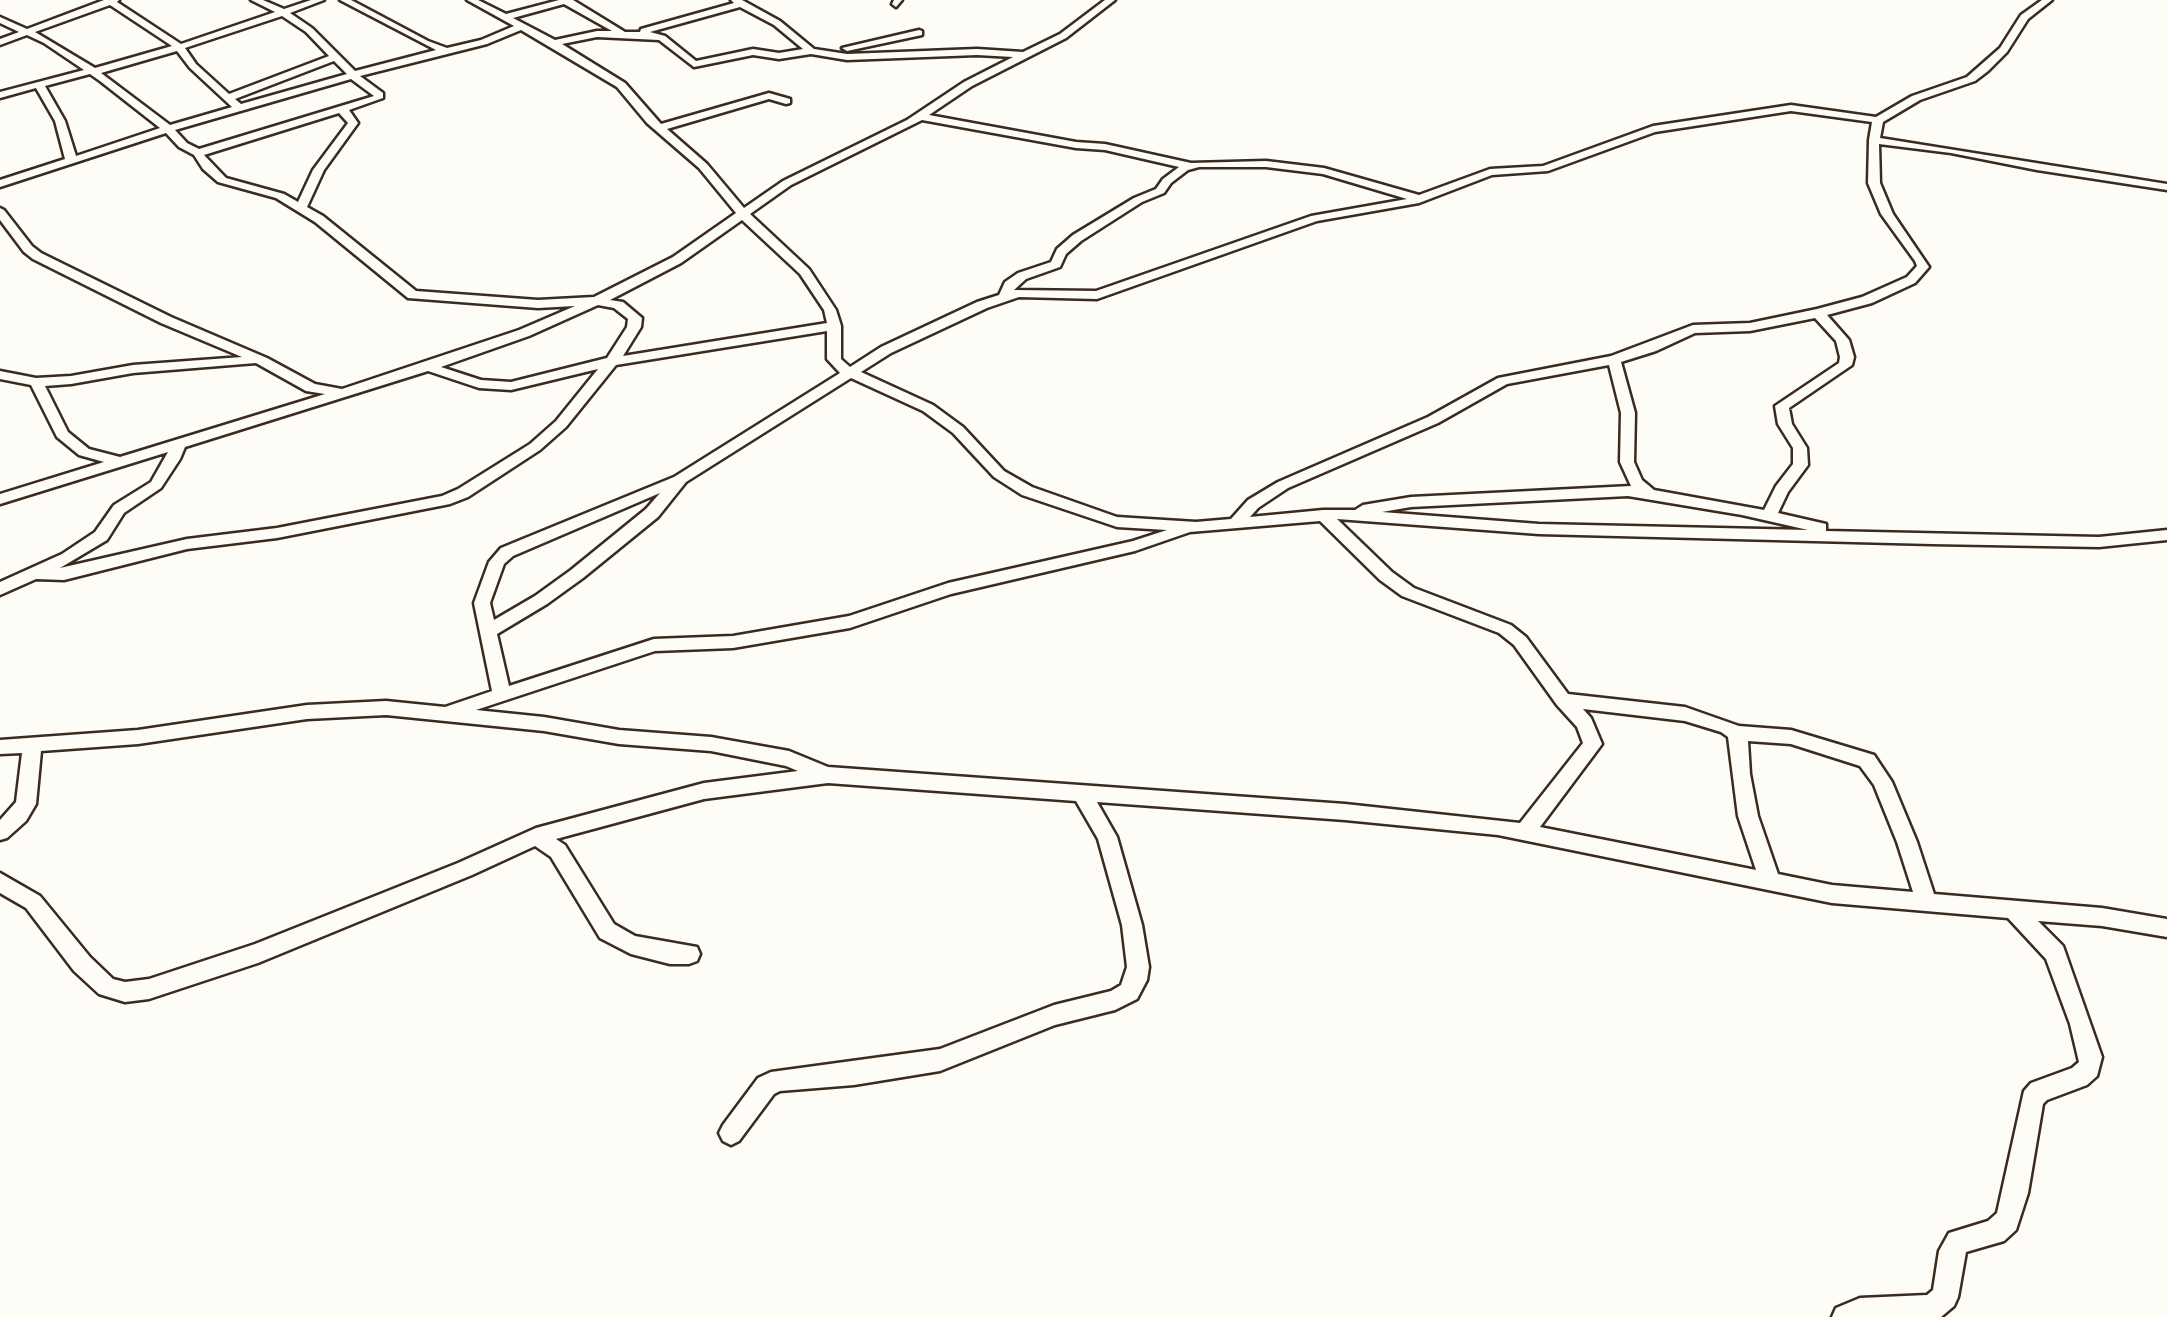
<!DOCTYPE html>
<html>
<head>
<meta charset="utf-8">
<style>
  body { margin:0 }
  canvas { display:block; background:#fdfcf7 }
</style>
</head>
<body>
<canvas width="2167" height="1317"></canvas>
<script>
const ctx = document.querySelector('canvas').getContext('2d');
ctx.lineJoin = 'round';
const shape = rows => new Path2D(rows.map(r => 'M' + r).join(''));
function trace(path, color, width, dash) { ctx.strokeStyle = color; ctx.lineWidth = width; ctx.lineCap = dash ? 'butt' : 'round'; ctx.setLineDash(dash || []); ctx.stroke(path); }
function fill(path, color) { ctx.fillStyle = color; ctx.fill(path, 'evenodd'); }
const minor = shape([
  [119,0,117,2,181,44,275,12,251,0,263,0,284,9,311,0,324,0,290,13,312,28,355,71,436,50,340,0,351,0,428,41,447,48,481,40,514,26,467,0,478,0,506,14,559,0,573,0,625,32,640,32,641,29,734,3,731,0,742,0,780,21,814,49,847,54,977,49,1023,52,1060,34,1105,0,1115,0,1066,38,972,86,929,115,1076,142,1105,144,1191,163,1266,161,1324,168,1419,195,1490,169,1543,166,1653,126,1791,105,1876,117,1912,96,1967,77,2000,48,2021,15,2042,0,2052,0,2028,19,2007,52,1988,71,1975,81,1920,100,1883,122,1880,138,2167,184,2167,190,2037,170,1951,153,1879,144,1880,183,1893,214,1929,267,1915,283,1872,303,1827,315,1849,340,1854,357,1852,365,1789,408,1792,424,1807,448,1808,465,1788,492,1778,513,1826,524,1826,531,2099,537,2167,530,2167,540,2099,547,1932,544,1539,534,1337,519,1392,572,1414,588,1511,625,1526,637,1568,694,1685,707,1739,726,1791,730,1874,755,1892,782,1917,842,1934,894,2102,908,2167,919,2167,937,2102,926,2038,921,2063,946,2102,1057,2097,1076,2087,1085,2047,1100,2043,1104,2028,1193,2016,1230,2004,1241,1966,1252,1958,1297,1954,1306,1941,1317,1832,1317,1836,1308,1860,1298,1927,1295,1933,1290,1939,1251,1949,1233,1988,1221,1997,1213,2024,1091,2031,1083,2072,1068,2079,1062,2070,1024,2046,959,2008,918,1832,903,1498,835,1345,820,1097,802,1117,837,1142,925,1149,967,1147,980,1137,999,1115,1010,1055,1025,940,1071,854,1085,780,1091,774,1094,739,1141,731,1145,723,1141,719,1133,723,1125,758,1078,771,1072,940,1049,1054,1005,1111,991,1121,985,1127,967,1122,925,1098,839,1076,801,828,783,704,799,556,839,565,845,614,924,635,936,697,947,700,954,697,961,689,964,670,964,631,954,600,938,551,857,535,846,472,875,258,963,149,999,125,1002,99,994,74,971,26,908,0,893,0,873,40,896,90,957,113,979,125,982,149,979,255,944,458,863,536,828,704,783,798,771,786,766,711,751,619,744,544,731,386,715,307,719,138,744,41,751,36,804,26,821,7,838,0,840,0,820,16,802,22,753,0,754,0,740,138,730,307,705,386,701,445,707,492,691,474,603,489,562,501,548,674,477,840,373,827,359,827,331,616,365,566,427,540,450,468,497,450,504,277,538,187,549,64,580,36,579,0,595,0,582,62,554,95,532,114,505,151,482,168,452,0,504,0,494,104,462,79,455,57,437,31,385,0,379,0,371,36,378,71,376,133,365,242,357,161,323,33,259,24,252,0,220,0,208,4,210,32,246,41,253,171,317,267,358,315,384,342,389,519,330,575,306,538,308,408,298,315,222,276,198,218,182,203,169,194,155,179,147,166,133,0,187,0,180,65,159,55,121,36,88,0,98,0,92,84,70,44,43,27,35,0,45,0,39,19,32,0,23,0,17,27,29,104,0,119,0],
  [564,4,612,31,597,31,555,40,513,18,564,4],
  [110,5,172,46,95,68,35,32,110,5],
  [740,7,774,25,803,49,779,53,753,49,696,61,665,36,650,32,740,7],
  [282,16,306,32,329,56,229,94,196,64,185,48,282,16],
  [521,30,617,87,647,123,699,168,736,213,673,257,594,297,538,300,416,291,323,216,307,207,324,170,358,123,349,110,383,98,383,93,360,76,487,44,521,30],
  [597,37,659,40,694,67,753,55,779,59,811,54,847,60,977,55,1013,57,964,82,907,120,783,181,744,208,707,164,667,129,769,99,786,104,790,103,790,99,769,93,661,124,625,83,562,44,597,37],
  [177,51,190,68,232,107,170,125,101,73,177,51],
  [334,61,347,74,241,104,235,99,334,61],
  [90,74,100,81,160,128,76,156,65,121,45,86,90,74],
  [351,79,374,96,199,149,187,143,175,130,351,79],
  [1791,111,1872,122,1869,140,1868,183,1881,214,1915,261,1917,266,1907,277,1862,297,1817,309,1750,323,1693,325,1611,356,1498,378,1428,417,1278,482,1248,500,1231,519,1196,522,1117,517,1032,487,1004,471,963,427,933,405,861,372,891,353,987,308,1019,297,1097,299,1317,221,1419,203,1492,175,1548,171,1655,132,1791,111],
  [339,113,348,123,313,170,298,202,284,194,226,178,204,155,339,113],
  [922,120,1076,148,1105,150,1179,167,1163,179,1156,189,1134,198,1073,235,1057,249,1051,262,1018,273,1005,282,999,295,977,302,881,347,850,367,841,359,841,326,836,310,809,269,750,214,791,185,922,120],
  [1199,167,1266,167,1323,174,1407,199,1311,216,1096,291,1014,290,1026,279,1060,267,1066,254,1081,241,1142,202,1164,193,1171,183,1188,170,1199,167],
  [742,220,800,274,824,310,827,323,623,356,641,327,642,318,623,302,610,300,681,263,742,220],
  [598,305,614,308,628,319,627,327,607,358,511,382,481,380,441,367,529,336,598,305],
  [1815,318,1836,341,1840,357,1839,363,1775,406,1778,424,1793,448,1793,464,1776,486,1764,510,1654,490,1642,480,1634,462,1635,413,1621,362,1656,351,1695,333,1750,331,1815,318],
  [256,363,306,391,325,394,120,457,89,449,68,432,45,386,71,384,133,373,256,363],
  [1609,365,1621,413,1620,462,1631,486,1411,497,1363,505,1355,510,1323,510,1250,517,1258,508,1288,488,1438,423,1507,384,1609,365],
  [598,369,556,421,530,444,458,489,442,496,277,528,187,539,60,568,107,540,124,513,161,488,180,459,185,447,428,371,479,388,511,390,598,369],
  [851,378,923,411,953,433,994,477,1022,495,1117,527,1167,530,1133,541,948,583,849,616,733,636,654,639,509,686,497,634,547,604,583,578,658,517,686,482,851,378],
  [660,493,646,509,571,570,535,596,494,620,490,603,504,564,513,556,660,493],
  [1628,496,1742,515,1808,530,1539,524,1382,512,1411,507,1628,496],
  [1320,521,1380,580,1402,596,1499,633,1514,645,1557,705,1577,727,1583,743,1520,823,1345,804,828,767,789,751,711,737,619,730,544,717,476,710,655,651,733,648,850,628,951,594,1135,551,1190,532,1320,521],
  [1583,709,1685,721,1721,732,1728,737,1738,816,1756,870,1540,827,1602,744,1591,718,1583,709],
  [1748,741,1791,744,1860,766,1874,785,1897,842,1913,892,1832,885,1778,874,1758,816,1750,774,1748,741],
  [894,0,902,0,896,7,892,4,894,0],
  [919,30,922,31,922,35,847,51,842,48,919,30]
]);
trace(minor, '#3b2a1e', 5);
fill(minor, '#fdfcf7');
</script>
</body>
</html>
